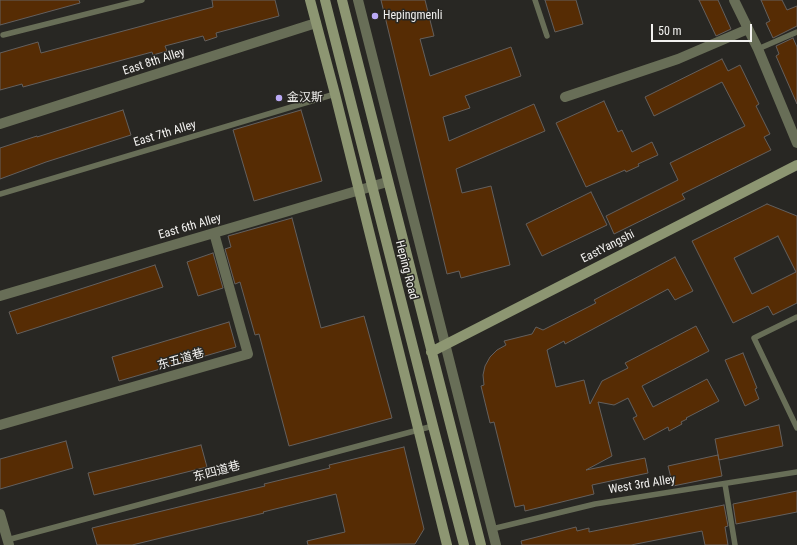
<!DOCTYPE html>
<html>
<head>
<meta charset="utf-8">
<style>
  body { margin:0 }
  #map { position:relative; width:797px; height:545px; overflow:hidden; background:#282723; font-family:"Roboto Condensed",sans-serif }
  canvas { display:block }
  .scale { position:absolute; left:651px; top:24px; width:101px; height:18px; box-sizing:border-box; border:2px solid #f2f1ef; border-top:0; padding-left:5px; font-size:12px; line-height:14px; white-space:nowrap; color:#f2f1ef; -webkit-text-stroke:3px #282723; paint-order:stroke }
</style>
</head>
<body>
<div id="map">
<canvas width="797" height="545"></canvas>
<div class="scale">50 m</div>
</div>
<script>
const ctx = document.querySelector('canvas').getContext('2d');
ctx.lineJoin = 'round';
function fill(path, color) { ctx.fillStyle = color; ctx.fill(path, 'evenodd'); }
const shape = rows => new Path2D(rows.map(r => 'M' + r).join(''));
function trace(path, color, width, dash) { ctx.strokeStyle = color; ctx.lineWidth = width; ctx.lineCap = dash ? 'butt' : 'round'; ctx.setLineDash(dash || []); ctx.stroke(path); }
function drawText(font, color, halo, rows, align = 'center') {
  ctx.font = font + ' "Roboto Condensed","Noto Sans SC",sans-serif'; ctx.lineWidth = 3; ctx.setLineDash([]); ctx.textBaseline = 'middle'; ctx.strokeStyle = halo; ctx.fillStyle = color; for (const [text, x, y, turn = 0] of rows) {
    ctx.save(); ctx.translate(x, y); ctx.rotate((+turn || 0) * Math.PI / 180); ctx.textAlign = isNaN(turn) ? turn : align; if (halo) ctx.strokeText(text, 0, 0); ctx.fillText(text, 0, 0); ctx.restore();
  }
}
const building = shape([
  [0,0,79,0,80,3,0,25,0,0],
  [212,0,275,0,279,16,216,33,217,37,205,41,203,36,165,46,167,51,153,55,152,52,23,87,22,84,0,90,0,53,38,42,41,53,213,7,212,0],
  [381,0,425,0,434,36,420,39,430,76,511,47,521,76,465,96,470,108,443,117,449,141,534,104,545,131,456,169,462,193,491,186,510,265,461,278,459,271,447,274,381,0],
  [545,0,576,0,583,24,555,32,545,0],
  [699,0,718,0,731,29,716,36,699,0],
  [761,0,782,0,787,10,797,6,797,26,773,38,766,23,770,21,761,0],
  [793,38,797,47,797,104,776,56,779,54,776,46,793,38],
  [722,59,728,71,740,65,759,104,756,106,770,134,764,137,771,150,682,194,685,199,614,234,606,216,678,180,670,163,745,126,722,82,654,116,645,97,722,59],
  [604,101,618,132,622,130,632,152,652,142,658,155,638,164,639,166,626,172,625,170,586,187,556,123,604,101],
  [123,110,131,135,46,162,0,179,0,148,37,136,37,137,123,110],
  [301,110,322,181,254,201,233,130,301,110],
  [591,192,607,225,542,256,526,224,591,192],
  [767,204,797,216,797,303,773,315,768,306,733,323,692,241,767,204],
  [778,236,796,272,752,294,734,258,778,236],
  [292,218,321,328,364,316,392,418,289,446,259,334,255,335,240,282,235,284,225,249,231,247,228,236,292,218],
  [213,253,223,288,198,296,187,262,213,253],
  [675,257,693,291,675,300,668,289,565,344,564,341,547,350,556,387,584,380,590,404,602,381,628,368,625,363,696,326,709,351,642,386,653,407,707,379,719,401,686,418,687,419,681,422,682,424,669,431,668,427,644,440,633,418,637,416,628,398,614,405,598,402,612,456,586,470,645,458,648,473,592,485,594,494,525,511,524,505,515,507,494,422,490,423,481,386,484,385,483,375,485,366,490,357,497,350,506,345,504,341,532,334,536,327,543,330,596,303,594,300,675,257],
  [155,265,163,287,17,334,9,312,155,265],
  [229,322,236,347,119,381,112,357,229,322],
  [743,353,757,388,755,389,759,399,745,406,725,360,743,353],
  [779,425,783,446,719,460,715,439,779,425],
  [66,441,73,468,0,489,0,459,66,441],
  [201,445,207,467,94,495,88,473,201,445],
  [404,447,424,529,415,544,308,545,307,541,345,532,336,494,263,512,264,513,132,545,97,545,92,528,265,486,264,484,330,468,329,465,404,447],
  [718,455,722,476,673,486,668,466,718,455],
  [797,491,797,512,736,524,733,504,797,491],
  [724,505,728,526,725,527,728,545,705,545,702,531,631,545,522,545,521,541,576,527,577,531,589,528,589,532,724,505]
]);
fill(building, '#562c04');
trace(building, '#64605e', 1);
trace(shape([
  [535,0,547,36],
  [3,35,142,0],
  [758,49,797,32],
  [0,194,335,94],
  [797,317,754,338,797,428],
  [725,484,735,545],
  [492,529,595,504,797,472],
  [7,540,433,426]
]), '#686e57', 5.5);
trace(shape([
  [358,0,496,545],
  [734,0,758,49,797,143],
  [565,97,678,59,748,29],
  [0,124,316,23],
  [0,296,387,182],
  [0,425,248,354,214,233],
  [0,514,9,545]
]), '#686e57', 10);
trace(shape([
  [310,0,335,94,447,545],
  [325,0,433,426,464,545],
  [342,0,481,545],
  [431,352,797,165]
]), '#8d9672', 10);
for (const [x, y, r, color] of [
  [375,16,4,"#bbaaf6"],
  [279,98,4,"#bbaaf6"]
]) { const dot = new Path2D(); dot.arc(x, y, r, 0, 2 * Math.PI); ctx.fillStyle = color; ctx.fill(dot); trace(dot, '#282723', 1.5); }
drawText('12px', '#f2f1ef', '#282723', [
  ["Hepingmenli",383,16],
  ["金汉斯",287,98]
], 'left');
drawText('12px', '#f2f1ef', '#282723', [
  ["East 8th Alley",154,62,-18],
  ["East 7th Alley",165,134,-17],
  ["East 6th Alley",190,227,-16],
  ["EastYangshi",608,247,-27],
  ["Heping Road",406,270,76],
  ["东五道巷",181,360,-16],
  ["东四道巷",217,472,-15],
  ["West 3rd Alley",642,485,-9]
]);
</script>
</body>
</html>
